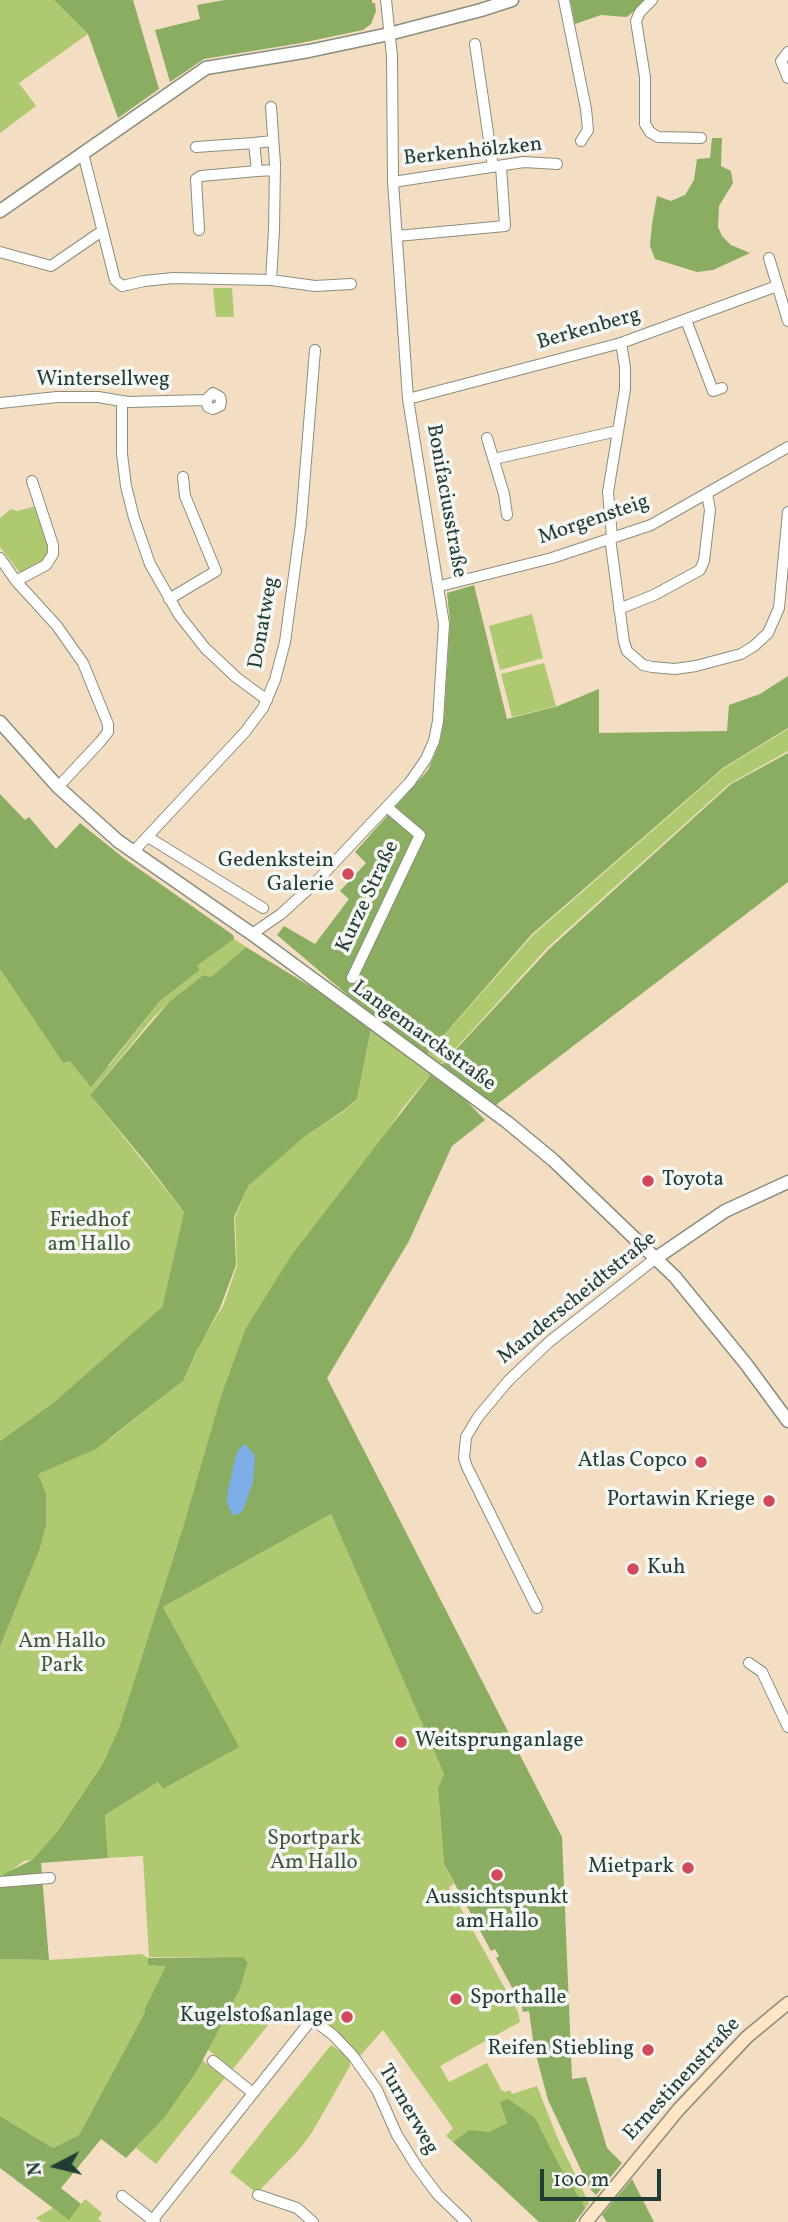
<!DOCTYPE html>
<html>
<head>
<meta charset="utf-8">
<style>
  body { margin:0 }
  #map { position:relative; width:788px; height:2222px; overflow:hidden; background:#f3dec3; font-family:Vollkorn,serif }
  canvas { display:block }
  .north { position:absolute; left:21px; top:2131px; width:70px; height:70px; -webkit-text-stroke:5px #f6f6f2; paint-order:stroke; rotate:263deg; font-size:19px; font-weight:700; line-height:28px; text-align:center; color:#1f3d34 }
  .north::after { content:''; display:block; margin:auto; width:24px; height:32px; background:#1f3d34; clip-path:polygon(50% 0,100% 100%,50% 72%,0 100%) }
  .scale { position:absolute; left:540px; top:2169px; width:121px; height:32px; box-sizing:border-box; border:4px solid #1f3d34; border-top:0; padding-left:9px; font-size:21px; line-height:24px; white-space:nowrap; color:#1f3d34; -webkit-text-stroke:5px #f6f6f2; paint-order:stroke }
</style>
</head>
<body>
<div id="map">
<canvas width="788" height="2222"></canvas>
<div class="north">N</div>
<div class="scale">100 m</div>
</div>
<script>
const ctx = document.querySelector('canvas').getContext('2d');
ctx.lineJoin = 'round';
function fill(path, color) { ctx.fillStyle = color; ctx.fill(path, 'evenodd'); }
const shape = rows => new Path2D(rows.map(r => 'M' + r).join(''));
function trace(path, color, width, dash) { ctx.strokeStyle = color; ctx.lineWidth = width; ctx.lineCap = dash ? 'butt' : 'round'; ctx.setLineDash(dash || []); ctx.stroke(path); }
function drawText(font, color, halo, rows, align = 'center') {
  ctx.font = font + ' Vollkorn,serif'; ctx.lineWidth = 7; ctx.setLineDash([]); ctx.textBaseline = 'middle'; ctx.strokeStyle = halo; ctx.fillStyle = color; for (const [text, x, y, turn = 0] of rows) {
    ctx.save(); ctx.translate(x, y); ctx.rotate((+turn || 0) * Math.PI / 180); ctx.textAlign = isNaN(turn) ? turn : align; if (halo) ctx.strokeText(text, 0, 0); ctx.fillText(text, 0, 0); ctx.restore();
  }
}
fill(shape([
  [0,0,54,0,88,34,19,83,36,106,0,133],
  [213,288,232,288,234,317,216,317],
  [37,506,50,552,46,562,20,573,0,547,0,518,11,509,17,511],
  [532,614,543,658,500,670,489,626],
  [544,663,556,706,512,717,501,674],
  [788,729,788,751,729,784,547,948,437,1069,423,1059,533,935,723,769],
  [234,939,246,947,211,977,203,975,169,1002,153,1018,90,1095,184,1212,162,1307,53,1403,0,1441,0,969,63,1063,70,1061,109,1066,160,1001,200,970,197,966],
  [372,1025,435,1069,402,1109,229,1373,184,1524,119,1728,102,1765,57,1832,32,1860,24,1861,0,1879,0,1647,39,1551,46,1494,37,1474,111,1438,185,1379,199,1345,223,1306,237,1266,235,1217,250,1183,305,1136,343,1112,357,1099],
  [331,1514,444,1774,438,1788,444,1864,454,1884,449,1887,518,2012,520,2022,440,2066,449,2082,487,2063,501,2089,499,2089,505,2092,510,2090,512,2094,537,2086,558,2139,589,2203,585,2209,559,2165,507,2123,489,2133,469,2130,453,2142,446,2136,453,2128,383,2030,359,2057,334,2030,310,2011,300,2023,280,2010,233,2069,207,2049,240,1989,248,1962,242,1957,149,1957,143,1856,108,1858,105,1815,158,1782,163,1789,238,1747,163,1607],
  [142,1954,148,1958,148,1965,167,1965,145,2008,145,2012,79,2135,53,2148,0,2116,0,1959,49,1960],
  [331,2045,349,2057,350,2066,311,2134,298,2151,258,2192,254,2191,230,2172],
  [202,2060,225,2078,156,2164,136,2148,165,2117,197,2071],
  [85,2199,102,2213,98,2219,102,2222,42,2222,36,2218,53,2208,69,2219]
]), '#aec96f');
fill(shape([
  [54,0,133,0,159,89,118,118,88,34],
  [224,0,372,0,372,3,375,3,376,11,371,24,363,30,301,43,204,59,170,82,155,30,200,19,197,5],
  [570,0,647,0,627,17,601,15,575,24],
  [712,138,722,138,721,166,731,171,733,183,719,206,718,227,722,236,731,245,750,253,713,270,697,272,655,259,650,246,652,224,657,196,671,201,685,195,694,180,697,159,710,158],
  [474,585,507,719,558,706,599,689,599,733,727,731,729,705,760,694,788,676,788,728,723,768,532,934,423,1059,277,935,284,926,315,944,349,899,340,891,366,863,355,852,428,770,440,742,444,719,450,622,447,593],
  [788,753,788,882,492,1108,437,1070,549,949,731,784],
  [0,794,25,820,29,817,56,849,80,823,125,859,233,935,234,939,197,966,200,970,160,1001,91,1087,70,1061,63,1063,0,969],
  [246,947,372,1024,357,1099,343,1111,304,1137,249,1185,234,1217,236,1265,220,1308,196,1352,184,1380,96,1449,38,1474,46,1494,46,1524,39,1551,0,1647,0,1441,53,1403,162,1307,184,1212,148,1165,90,1095,169,1002,203,975,211,977],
  [435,1069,485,1120,452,1146,409,1241,327,1378,562,1837,572,2079,586,2077,607,2148,622,2163,596,2195,590,2189,548,2100,534,2047,529,2011,523,2012,521,2004,496,1958,499,1956,495,1949,491,1951,444,1864,438,1788,444,1774,331,1514,163,1607,239,1747,163,1789,158,1782,105,1815,108,1858,41,1863,49,1960,0,1959,0,1880,4,1874,32,1860,57,1832,102,1765,119,1728,184,1524,222,1393,246,1328,291,1256],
  [243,1957,248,1962,240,1989,197,2071,165,2117,126,2158,101,2139,61,2188,81,2204,69,2220,0,2168,0,2116,53,2148,79,2135,145,2012,145,2008,166,1966,148,1965,148,1958],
  [508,2099,535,2118,559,2165,582,2202,585,2209,575,2222,539,2222,453,2142,469,2130,489,2132,507,2123,500,2102],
  [632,2179,654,2222,607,2222,602,2215]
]), '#8aad62');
fill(shape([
  [245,1444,255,1456,253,1482,243,1510,239,1514,233,1515,227,1504,228,1490,235,1459,239,1449]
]), '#7daee8');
const minor = shape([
  [564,0,586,109,588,130,581,141],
  [652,0,640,12,636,21,645,77,645,124,650,132,658,137,701,138],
  [475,44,493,167],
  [788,52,781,61,788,78],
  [271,107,275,164,274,230,271,280],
  [273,141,254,143,257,171,275,170],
  [196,147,254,143],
  [83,153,115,280,122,286,144,281,173,278,271,280,315,286,351,284],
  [393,182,524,162,557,164],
  [199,230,196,179,201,176,257,171],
  [397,236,505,226,501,166],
  [0,252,51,266,102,231],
  [769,258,788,321],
  [686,320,713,391,722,388],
  [408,399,621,343,777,286],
  [122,402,122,454,126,486,134,518,150,564,179,615,205,648,237,678,267,700],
  [0,403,57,397,98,397,128,402,206,400,213,393,220,397,221,402,220,406,213,409,208,407,206,400],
  [487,438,504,494,507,515],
  [494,459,617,431],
  [612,537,608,492,625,389,625,367,621,343],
  [610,538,624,642,627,651,643,665,652,667,675,669,696,666,741,654,754,646,768,633,779,608,788,512],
  [0,558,16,581,57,626,83,663,108,724,108,732,100,742,58,787],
  [16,581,46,565,53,554,53,545,32,481],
  [440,586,552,558,651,525,788,447],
  [169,599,216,571,185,496,183,477],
  [619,609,654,595,700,570,704,561,710,510,707,494],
  [148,837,263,908],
  [133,852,245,732,263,708,275,680,285,642,301,523,315,350],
  [252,934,281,914,314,884,410,782,426,759,434,741,438,721,444,624,408,399,393,182,392,56,386,0],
  [352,978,420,835,387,807],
  [537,1608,467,1467,464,1458,466,1437,478,1417,509,1380,549,1342,656,1258],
  [749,1663,762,1672,788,1727],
  [0,1882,50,1878],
  [213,2061,253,2093],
  [258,2195,297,2208,313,2222],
  [122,2196,155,2222],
  [151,2222,312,2019,333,2035,353,2056,377,2090,397,2135,417,2167,438,2195,466,2222]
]);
const tertiary = shape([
  [0,211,206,68,309,51,389,34,481,10,512,0],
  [0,722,58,787,118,841,252,934,430,1065,507,1122,553,1160,675,1277,746,1364,788,1421],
  [656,1258,725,1211,788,1182]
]);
const secondary = shape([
  [586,2222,679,2109,747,2037,788,2003]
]);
trace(minor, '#898e7c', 12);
trace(tertiary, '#898e7c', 15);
trace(secondary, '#898e7c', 15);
trace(minor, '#fff', 10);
trace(tertiary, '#fff', 12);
trace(secondary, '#fde5c5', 12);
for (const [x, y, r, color] of [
  [348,874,7,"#d1495b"],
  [648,1181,7,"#d1495b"],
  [701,1462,7,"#d1495b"],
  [769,1501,7,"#d1495b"],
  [633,1569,7,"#d1495b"],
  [401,1742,7,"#d1495b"],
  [688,1868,7,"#d1495b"],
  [497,1875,7,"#d1495b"],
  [456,1999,7,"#d1495b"],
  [347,2017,7,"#d1495b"],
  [648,2050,7,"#d1495b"]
]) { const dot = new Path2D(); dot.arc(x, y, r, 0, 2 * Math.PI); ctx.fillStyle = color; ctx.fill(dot); trace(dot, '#f6f6f2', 2.5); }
drawText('21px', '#1f3d34', '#f6f6f2', [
  ["Berkenhölzken",473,153,-6],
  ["Berkenberg",589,330,-16],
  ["Wintersellweg",103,381],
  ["Bonifaciusstraße",445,501,80],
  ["Morgensteig",594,521,-19],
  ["Donatweg",265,623,-80],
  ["Kurze Straße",369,897,-65],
  ["Langemarckstraße",423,1037,36],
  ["Manderscheidtstraße",578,1299,-39],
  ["Ernestinenstraße",683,2080,-47],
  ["Turnerweg",407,2110,60]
]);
drawText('21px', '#1f3d34', '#f6f6f2', [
  ["Gedenkstein",334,862],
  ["Galerie",334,886],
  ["Toyota",662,1181,"left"],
  ["Atlas Copco",687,1462],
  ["Portawin Kriege",755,1501],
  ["Kuh",647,1569,"left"],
  ["Weitsprunganlage",415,1742,"left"],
  ["Mietpark",674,1868],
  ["Aussichtspunkt",497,1899,"center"],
  ["am Hallo",497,1923,"center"],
  ["Sporthalle",470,1999,"left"],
  ["Kugelstoßanlage",333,2017],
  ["Reifen Stiebling",634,2050]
], 'right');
drawText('21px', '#3c5940', '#f6f6f2', [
  ["Friedhof",89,1222],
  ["am Hallo",89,1246],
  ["Am Hallo",62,1643],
  ["Park",62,1667],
  ["Sportpark",314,1840],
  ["Am Hallo",314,1864]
]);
</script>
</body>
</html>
